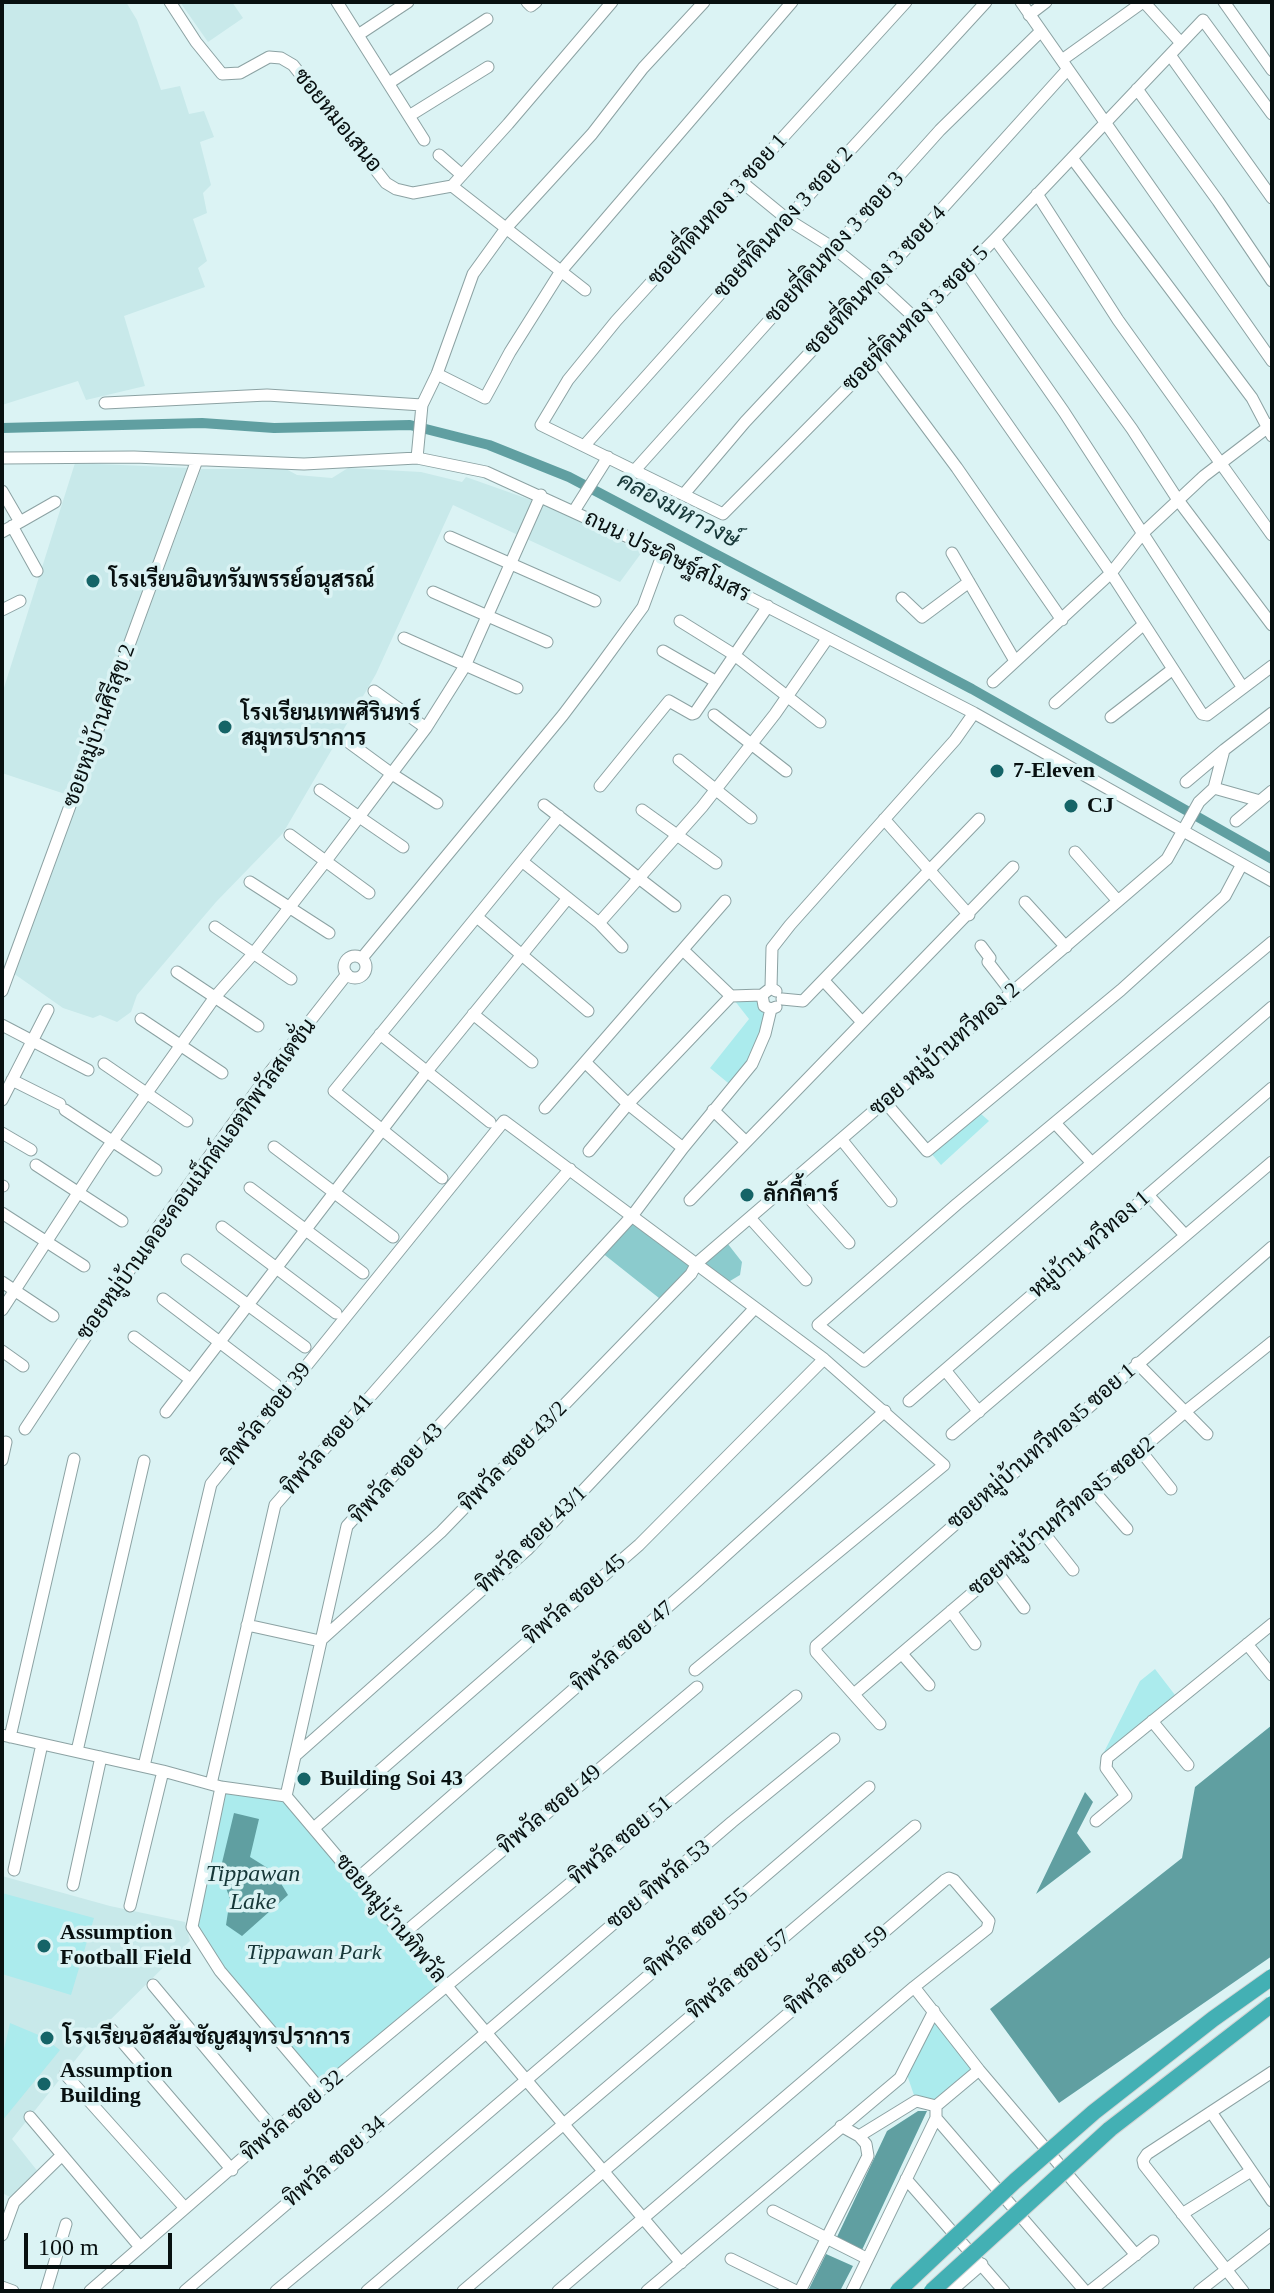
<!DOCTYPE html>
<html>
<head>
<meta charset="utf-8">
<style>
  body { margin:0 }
  #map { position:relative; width:1274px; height:2293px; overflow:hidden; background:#dbf3f4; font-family:"Times New Roman",serif }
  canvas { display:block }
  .frame { position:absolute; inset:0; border:4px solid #081010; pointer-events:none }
  .scale { position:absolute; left:24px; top:2233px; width:148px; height:36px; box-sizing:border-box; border:4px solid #081010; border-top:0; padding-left:10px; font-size:24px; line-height:28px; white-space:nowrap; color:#081010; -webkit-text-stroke:6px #dbf3f4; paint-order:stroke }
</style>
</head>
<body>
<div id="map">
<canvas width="1274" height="2293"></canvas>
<div class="frame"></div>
<div class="scale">100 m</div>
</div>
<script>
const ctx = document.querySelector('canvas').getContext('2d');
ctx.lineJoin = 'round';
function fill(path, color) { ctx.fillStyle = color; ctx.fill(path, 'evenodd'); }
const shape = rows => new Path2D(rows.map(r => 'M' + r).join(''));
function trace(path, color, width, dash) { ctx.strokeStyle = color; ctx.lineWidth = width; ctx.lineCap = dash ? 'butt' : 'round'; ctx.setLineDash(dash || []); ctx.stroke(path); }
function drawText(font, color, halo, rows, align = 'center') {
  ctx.font = font + ' "Times New Roman",Sarabun,serif'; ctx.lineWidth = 7; ctx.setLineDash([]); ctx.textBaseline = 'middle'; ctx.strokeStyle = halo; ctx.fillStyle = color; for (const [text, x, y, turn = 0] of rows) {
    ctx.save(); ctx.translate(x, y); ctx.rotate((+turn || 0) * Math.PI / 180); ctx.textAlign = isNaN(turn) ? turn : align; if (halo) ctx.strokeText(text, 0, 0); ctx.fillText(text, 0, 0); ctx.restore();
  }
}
fill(shape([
  [2,2,126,2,137,20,161,90,180,86,189,114,204,111,214,137,200,142,211,185,203,193,207,213,193,219,207,261,198,268,205,287,124,316,145,386,86,400,78,381,2,405],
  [180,2,232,2,243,18,208,42],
  [75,463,190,468,68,795,2,773,2,694],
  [348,468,421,472,462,482,466,477,548,506,642,552,620,582,453,505,376,674,283,833,216,902,137,995,131,1012,117,1022,100,1015,93,1018,63,1008,13,973,201,469,286,469,297,475,332,478],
  [2,1876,110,1906,185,1922,190,1941,97,2033,12,2139,39,2173,10,2197,2,2193]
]), '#c8e9ea');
fill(shape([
  [762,995,771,1009,765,1034,733,1087,710,1068,749,1019,731,996],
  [980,1113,989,1121,941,1165,930,1152],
  [1155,1669,1175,1695,1102,1756,1140,1681],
  [221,1787,286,1796,446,1986,321,2090,192,1927],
  [2,1893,94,1918,71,1995,2,1974],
  [934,2011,979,2070,936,2106,916,2101,905,2069],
  [10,2023,41,2036,60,2050,2,2121,2,2058]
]), '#abebed');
fill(shape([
  [632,1216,697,1263,724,1239,742,1262,740,1275,725,1284,697,1264,664,1302,601,1252]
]), '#8bcbcd');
fill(shape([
  [1272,1725,1272,1956,1059,2103,990,2009,1182,1858,1195,1787],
  [1085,1792,1093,1802,1077,1833,1091,1852,1036,1894],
  [234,1813,259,1819,250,1857,274,1872,288,1895,242,1936,226,1925,230,1899,220,1871],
  [918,2111,927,2111,862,2250,837,2237,887,2131],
  [826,2254,853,2266,840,2291,808,2291]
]), '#609fa1');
trace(shape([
  [2,428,202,423,274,428,410,425,489,445,569,477,972,689,1272,859]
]), '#609fa1', 10);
const minor = shape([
  [170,2,196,42,222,74,240,73,269,57,281,58,293,65,386,183,396,189,413,193,452,186,585,290],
  [337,2,424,140],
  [527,2,531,6,536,2],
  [906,2,616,321,568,380,541,425,723,514,995,239,1203,20,1272,114],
  [1021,2,1272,361],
  [1144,2,1181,43],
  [1224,2,1272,70],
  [1029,15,1046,2],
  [358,35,408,2],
  [1170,55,1272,198],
  [1062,60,1143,2],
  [389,83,487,19],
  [1137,89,1218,201,1272,281],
  [409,116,488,67],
  [439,155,462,175],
  [1072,158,1252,398,1272,436],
  [743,183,787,219,835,249,876,282,917,320],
  [452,186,508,124,612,2],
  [1037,194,1118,320,1272,535],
  [995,239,1132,429,1178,500,1272,625],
  [965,270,1064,412,1243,688],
  [927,309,1111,573,1202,714,1207,715,1272,666],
  [876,359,957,468,1062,620],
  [437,374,485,398,510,352,561,271,792,2],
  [105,403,267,395,422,405],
  [584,446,787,219,986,2],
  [2,458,134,457,304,464,417,458,486,472,663,553,974,713,1272,881],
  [417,458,422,405,437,374,473,274,507,227,592,134,643,68,704,2],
  [635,470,940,130,1040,32],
  [2,491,20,522,2,532],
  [684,494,745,422,876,282,1068,69],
  [574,511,608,457],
  [20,522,55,502],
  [12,526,37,571],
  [450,537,595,601],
  [952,553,1015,661],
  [433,592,547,642],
  [902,598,922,617,969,582],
  [2,610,20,601],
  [680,621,733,654,820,722],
  [404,638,517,688],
  [663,651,715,681],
  [993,682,1111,573,1143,533,1204,476,1272,424],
  [374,691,426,728],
  [1055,703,1144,624],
  [714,715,786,771],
  [1111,717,1173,669],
  [347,741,392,774,437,803],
  [679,760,751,818],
  [1186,782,1224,750],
  [600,786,669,701,692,714,695,713,768,606],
  [1214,788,1260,801],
  [320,790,403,847],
  [544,805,675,906],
  [642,810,716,863],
  [884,819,969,915],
  [1236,821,1272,791],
  [290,835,369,893],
  [1075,852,1118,901],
  [523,862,599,923,622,947],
  [250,882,329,933],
  [1025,902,1066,947],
  [477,917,588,1011],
  [599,923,702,807,775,714,827,639],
  [215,927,291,979],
  [1272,942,957,1204,818,1325,864,1361,1272,1007],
  [981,946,990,958,988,962,1012,993],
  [683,950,731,996,762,995,771,988,776,991],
  '344 967a11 11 0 1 1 22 0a11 11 0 1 1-22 0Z',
  [362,958,563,715,597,670,643,607,663,553],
  [177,972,258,1026],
  [824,981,862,1022],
  [771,988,772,948,790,925,955,740,974,713],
  [2,991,197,460],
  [762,995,764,1006,771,1009,776,1007],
  [782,999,803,1001,979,819],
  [473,1014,532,1062],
  [141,1019,222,1073],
  [2,1025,88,1070],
  [380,1034,490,1122],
  [585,1062,628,1104,683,1148],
  [104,1064,187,1121],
  [12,1080,60,1104],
  [2,1100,48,1010],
  [885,1102,927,1151,1121,990,1225,896,1242,864],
  [545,1108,725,901],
  [65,1110,156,1170],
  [713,1110,746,1142],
  [1055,1123,1092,1163],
  [2,1133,31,1150],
  [841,1139,891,1201],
  [274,1147,393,1237],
  [589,1151,628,1104,731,996],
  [36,1165,122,1221],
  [442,1178,334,1091,559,816],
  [793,1180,849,1243],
  [2,1186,3,1186],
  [250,1188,363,1273],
  [1148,1195,1185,1235],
  [690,1200,1013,867],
  [2,1213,84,1266],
  [750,1218,806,1280],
  [222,1227,336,1313],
  [187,1260,305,1347],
  [2,1282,53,1316],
  [163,1299,276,1385],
  [2,1310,102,1156,215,997,253,954,325,862,426,728,465,666,541,495],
  [134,1337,190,1379],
  [2,1351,23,1366],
  [1137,1363,1207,1434],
  [945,1370,979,1412],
  [909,1401,1272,1088],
  [166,1412,428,1070,568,898],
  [25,1429,156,1230,270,1072,347,974],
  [952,1434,1272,1162],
  [1140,1450,1171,1489],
  [2,1460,6,1442],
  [1093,1490,1127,1529],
  [1043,1532,1073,1570],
  [997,1572,1024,1608],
  [951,1611,975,1644],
  [247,1625,320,1641,441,1532,691,1274,697,1263,1167,859,1199,802,1214,788,1224,750,1272,713],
  [1247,1644,1272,1675],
  [902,1654,929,1685],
  [854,1694,1186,1411,1272,1342],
  [1152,1721,1188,1765],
  [880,1724,816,1652,816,1646,1272,1247],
  [2,1735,163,1771,221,1787,286,1796,681,2263],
  [10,1737,74,1459],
  [77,1751,144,1461],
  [295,1756,527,1550,755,1308],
  [144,1766,211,1484,504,1121,824,1359,944,1465,695,1670],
  [211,1784,275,1505,570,1169],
  [221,1787,192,1927,220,1971,321,2090],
  [286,1796,347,1526,632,1216,683,1148,752,1064,765,1034,771,1009],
  [1096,1821,1126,1796,1106,1768,1107,1758,1272,1624],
  [314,1828,639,1545,824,1359],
  [14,1870,42,1744],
  [357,1879,695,1583,885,1411],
  [73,1885,101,1757],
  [130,1906,163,1771],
  [403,1934,697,1687],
  [153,1985,275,2131],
  [914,1987,979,2070,1136,2255],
  [111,2029,232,2170],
  [65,2074,185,2208],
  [1211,2112,1272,2201],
  [30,2117,140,2247],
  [936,2118,1085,2291],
  [859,2136,916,2101,936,2106,979,2070],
  [906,2179,1004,2291],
  [773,2211,866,2258],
  [1182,2214,1251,2171],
  [2,2235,14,2202,61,2156],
  [731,2259,796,2291],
  [2,2287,13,2291],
  [46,2291,66,2224],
  [90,2291,321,2090,796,1696],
  [185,2291,732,1822,834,1739],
  [276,2291,386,2200,869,1787],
  [367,2291,915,1826],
  [463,2291,945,1880,949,1878,954,1880,989,1921,987,1929,914,1987,558,2291],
  [647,2291,900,2078,934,2011],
  [800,2291,868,2156,866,2144,859,2136,841,2126],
  [852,2291,936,2118,936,2106],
  [951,2291,982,2264],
  [1090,2291,1153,2241],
  [1199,2291,1272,2234],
  [1243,2291,1144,2165,1143,2160,1147,2154,1272,2072]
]);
trace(minor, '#8ca2a3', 13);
trace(minor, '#fff', 11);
const highwayBridge = shape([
  [898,2291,1015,2181,1094,2112,1213,2019,1272,1977],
  [932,2291,1110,2129,1272,2004]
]);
trace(highwayBridge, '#d3d4d4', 18, []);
trace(highwayBridge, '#43b0b4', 16);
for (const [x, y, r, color] of [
  [93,581,8,"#156467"],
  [225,727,8,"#156467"],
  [997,771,8,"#156467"],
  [1071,806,8,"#156467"],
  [747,1195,8,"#156467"],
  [304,1779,8,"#156467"],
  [44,1946,8,"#156467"],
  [47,2038,8,"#156467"],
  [44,2084,8,"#156467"]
]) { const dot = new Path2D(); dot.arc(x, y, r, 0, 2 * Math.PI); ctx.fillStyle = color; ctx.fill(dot); trace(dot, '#dbf3f4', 3); }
drawText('22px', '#081010', '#dbf3f4', [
  ["ซอยหมอเสนอ",337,121,51],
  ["ซอยที่ดินทอง 3 ซอย 1",718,210,-48],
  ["ซอยที่ดินทอง 3 ซอย 2",784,223,-48],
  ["ซอยที่ดินทอง 3 ซอย 3",835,248,-48],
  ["ซอยที่ดินทอง 3 ซอย 4",876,281,-47],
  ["ซอยที่ดินทอง 3 ซอย 5",916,319,-45],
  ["ถนน ประดิษฐ์สโมสร",667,557,26],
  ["ซอยหมู่บ้านศิรีสุข 2",100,726,-70],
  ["ซอย หมู่บ้านทวีทอง 2",945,1050,-41],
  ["ซอยหมู่บ้านเดอะคอนเน็กต์แอตทิพวัลสเตชั่น",197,1180,-54],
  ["หมู่บ้าน ทวีทอง 1",1090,1245,-41],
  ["ทิพวัล ซอย 39",267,1415,-51],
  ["ทิพวัล ซอย 41",328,1445,-49],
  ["ซอยหมู่บ้านทวีทอง5 ซอย 1",1042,1447,-41],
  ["ทิพวัล ซอย 43/2",514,1457,-46],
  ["ทิพวัล ซอย 43",397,1474,-48],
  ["ซอยหมู่บ้านทวีทอง5 ซอย2",1062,1517,-40],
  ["ทิพวัล ซอย 43/1",532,1540,-44],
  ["ทิพวัล ซอย 45",575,1600,-41],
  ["ทิพวัล ซอย 47",623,1647,-41],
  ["ทิพวัล ซอย 49",550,1810,-40],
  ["ทิพวัล ซอย 51",621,1841,-40],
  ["ซอย ทิพวัล 53",659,1885,-40],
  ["ซอยหมู่บ้านทิพวัล",390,1919,50],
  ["ทิพวัล ซอย 55",697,1933,-40],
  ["ทิพวัล ซอย 59",837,1971,-40],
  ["ทิพวัล ซอย 57",739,1975,-40],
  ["ทิพวัล ซอย 32",293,2116,-41],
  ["ทิพวัล ซอย 34",335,2162,-41]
]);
drawText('bold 22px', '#081010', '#dbf3f4', [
  ["โรงเรียนอินทรัมพรรย์อนุสรณ์",109,581],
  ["โรงเรียนเทพศิรินทร์",241,714],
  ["สมุทรปราการ",241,739],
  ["7-Eleven",1013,771],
  ["CJ",1087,806],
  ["ลักกี้คาร์",763,1195],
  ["Building Soi 43",320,1779],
  ["Assumption",60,1933],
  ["Football Field",60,1958],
  ["โรงเรียนอัสสัมชัญสมุทรปราการ",63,2038],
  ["Assumption",60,2071],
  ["Building",60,2096]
], 'left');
drawText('italic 22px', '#173738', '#dbf3f4', [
  ["Tippawan Park",314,1953]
]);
drawText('italic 24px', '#163738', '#dbf3f4', [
  ["คลองมหาวงษ์",678,511,28],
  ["Tippawan",253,1875],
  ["Lake",253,1903]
]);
</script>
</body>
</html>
